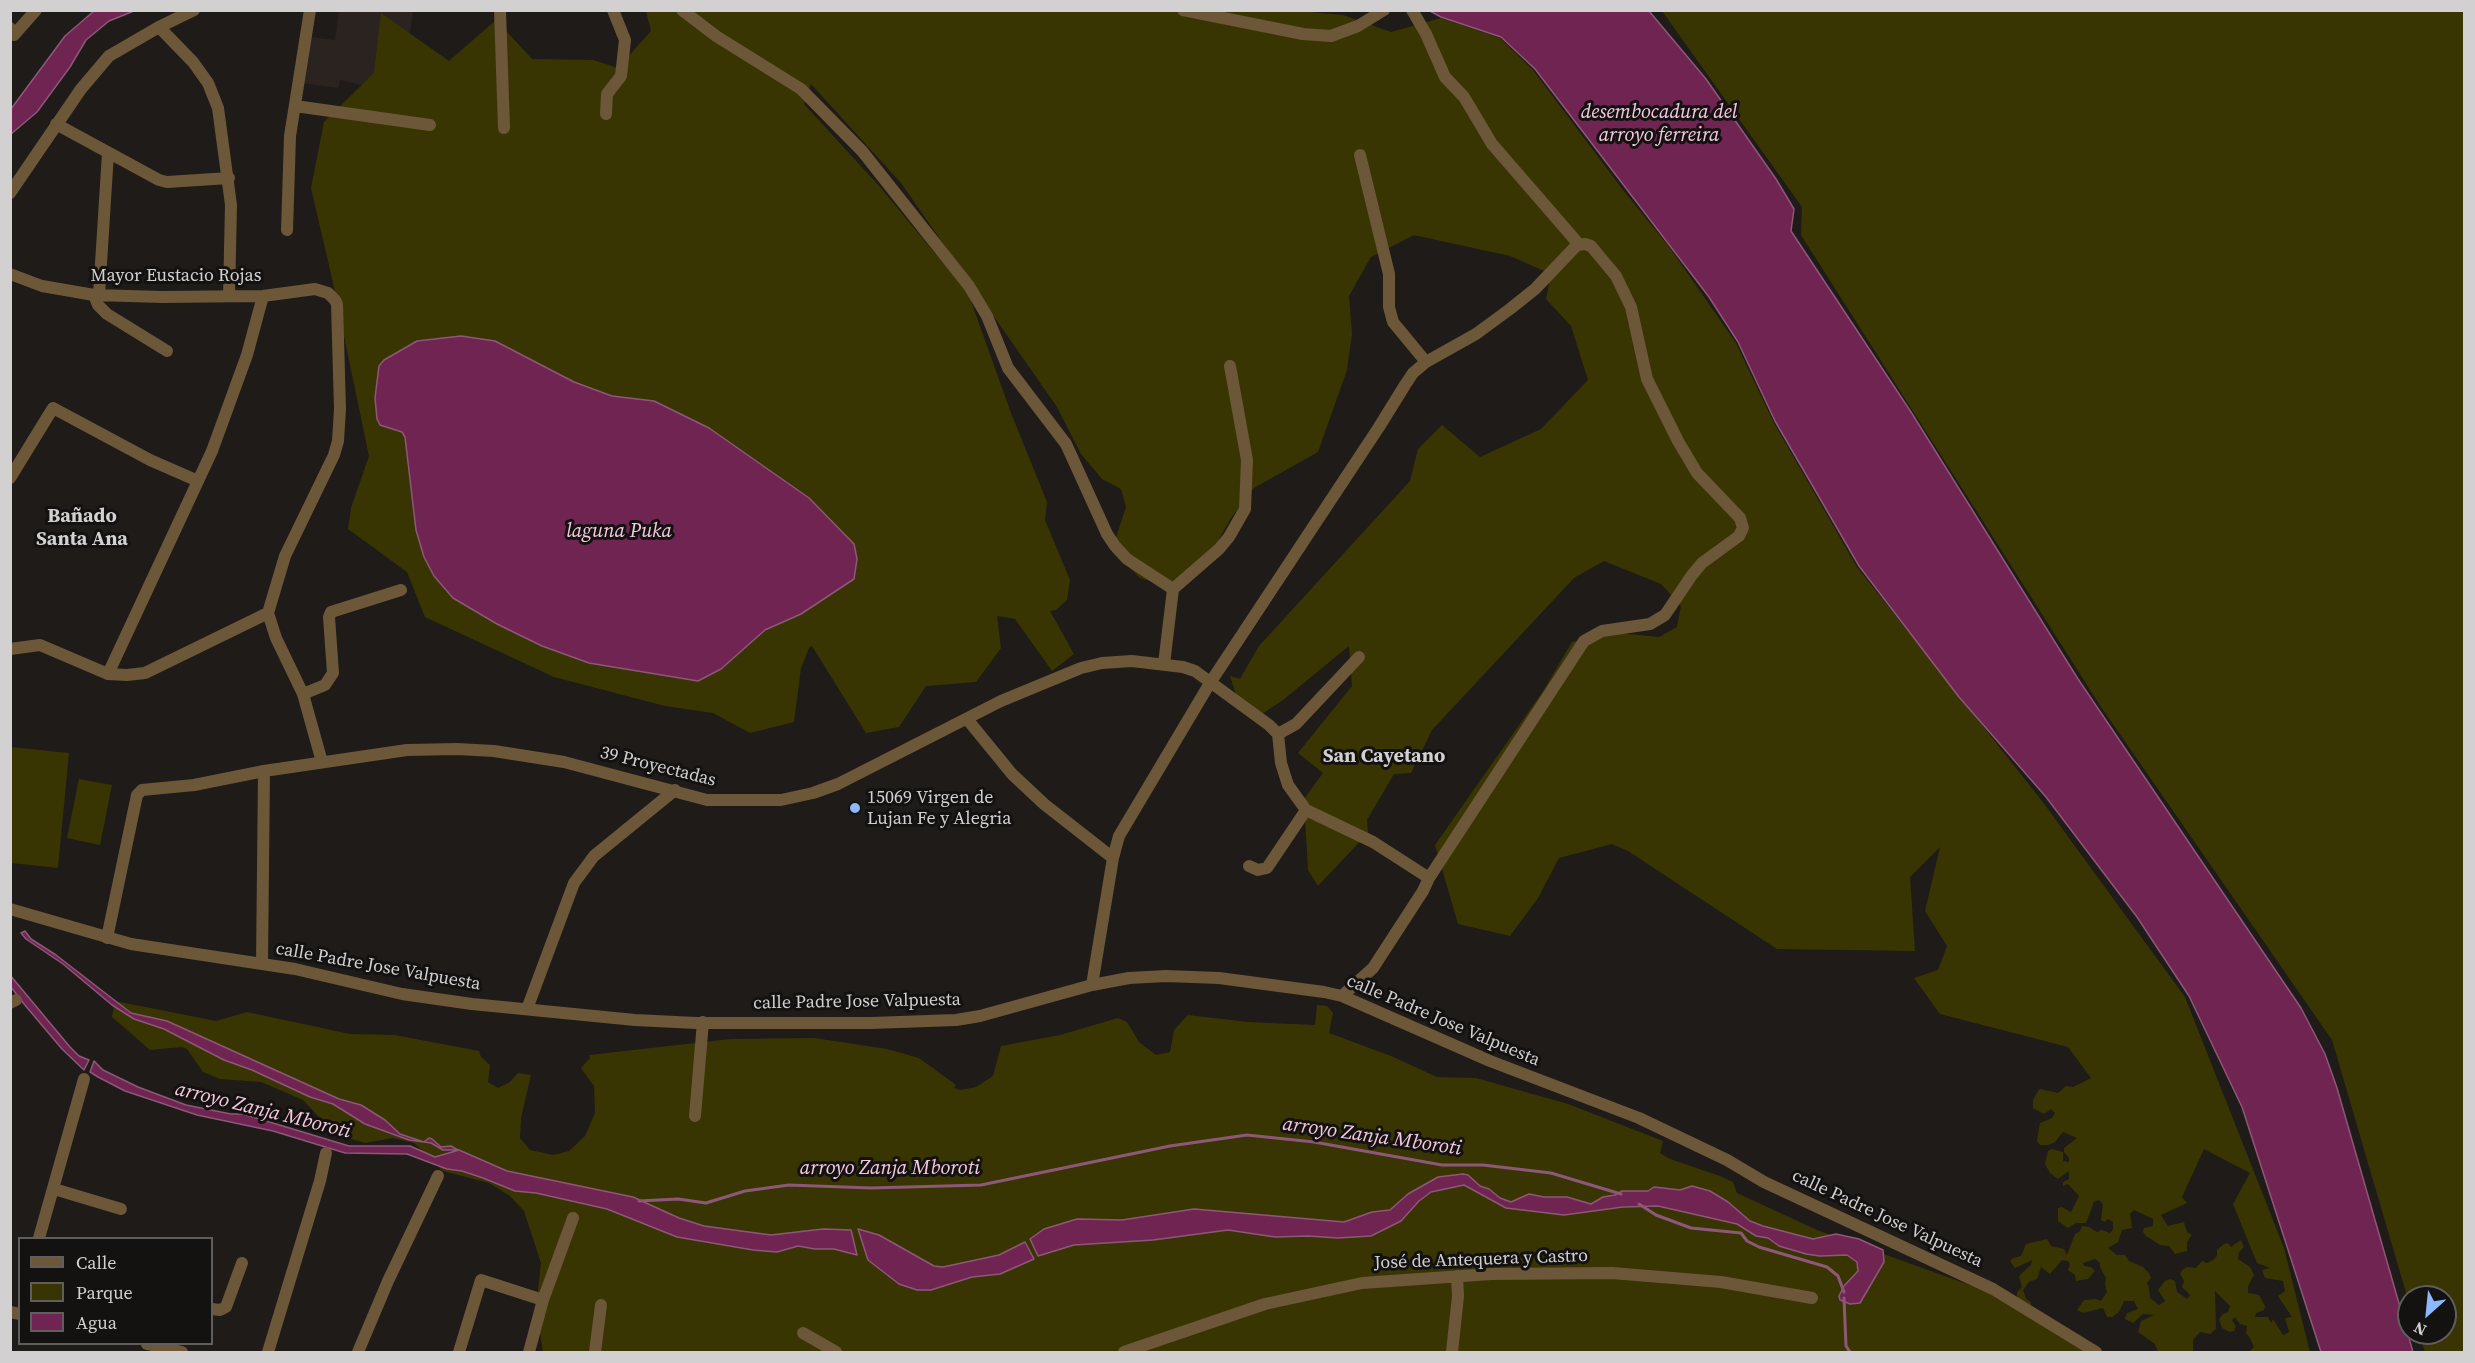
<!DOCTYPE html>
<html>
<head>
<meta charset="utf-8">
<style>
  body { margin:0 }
  #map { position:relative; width:2475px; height:1363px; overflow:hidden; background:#1e1b19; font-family:"Source Serif 4",serif }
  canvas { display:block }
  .frame { position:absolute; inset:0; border:12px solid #d2d0d0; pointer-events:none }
  .legend { position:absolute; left:18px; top:1237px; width:195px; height:108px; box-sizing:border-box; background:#141211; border:2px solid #605e5d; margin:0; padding:8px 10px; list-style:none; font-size:18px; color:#d2d0d0 }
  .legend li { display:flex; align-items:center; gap:12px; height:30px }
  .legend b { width:30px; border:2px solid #605e5d }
  .north { position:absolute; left:2397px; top:1285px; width:60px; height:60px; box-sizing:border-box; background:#141211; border:2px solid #605e5d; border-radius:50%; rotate:207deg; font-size:16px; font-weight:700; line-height:24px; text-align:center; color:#d2d0d0 }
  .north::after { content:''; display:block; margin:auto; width:21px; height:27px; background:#8bb9fc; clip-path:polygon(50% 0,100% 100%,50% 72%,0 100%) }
</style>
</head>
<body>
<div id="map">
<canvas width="2475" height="1363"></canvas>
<div class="frame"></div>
<ul class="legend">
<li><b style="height:8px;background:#6c5738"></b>Calle</li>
<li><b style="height:16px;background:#393503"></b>Parque</li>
<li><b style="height:16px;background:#6f2452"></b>Agua</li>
</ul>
<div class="north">N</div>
</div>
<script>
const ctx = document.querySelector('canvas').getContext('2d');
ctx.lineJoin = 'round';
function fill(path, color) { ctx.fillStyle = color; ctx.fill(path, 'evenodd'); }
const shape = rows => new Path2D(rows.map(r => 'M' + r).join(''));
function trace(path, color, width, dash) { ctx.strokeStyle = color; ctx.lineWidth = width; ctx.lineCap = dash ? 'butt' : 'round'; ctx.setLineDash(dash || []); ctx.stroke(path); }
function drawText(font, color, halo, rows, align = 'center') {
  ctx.font = font + ' "Source Serif 4",serif'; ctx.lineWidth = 6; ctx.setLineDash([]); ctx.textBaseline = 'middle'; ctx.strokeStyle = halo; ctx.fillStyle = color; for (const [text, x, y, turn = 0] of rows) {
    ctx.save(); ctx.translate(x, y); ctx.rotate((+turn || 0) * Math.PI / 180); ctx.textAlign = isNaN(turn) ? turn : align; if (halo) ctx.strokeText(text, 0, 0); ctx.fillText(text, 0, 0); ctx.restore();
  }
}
fill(shape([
  [339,11,413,11,405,67,362,85,340,80,338,88,302,83,309,37,335,40]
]), '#2b2320');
fill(shape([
  [1289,10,1343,15,1391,32,1441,18,1500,38,1533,70,1623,190,1670,248,1736,343,1774,423,1857,567,2042,801,2185,997,2284,1248,2310,1352,2242,1352,2250,1351,2254,1347,2250,1338,2246,1333,2247,1326,2240,1324,2235,1317,2232,1320,2236,1326,2234,1331,2230,1332,2222,1328,2219,1319,2223,1314,2228,1312,2230,1306,2215,1291,2216,1329,2210,1334,2200,1332,2193,1340,2193,1352,2158,1352,2155,1344,2138,1332,2141,1321,2154,1315,2143,1314,2133,1323,2125,1319,2127,1313,2138,1309,2134,1301,2124,1301,2119,1312,2112,1317,2107,1317,2103,1308,2083,1313,2077,1310,2084,1300,2096,1299,2101,1301,2107,1292,2105,1284,2106,1278,2100,1267,2100,1263,2095,1259,2083,1263,2084,1266,2091,1267,2095,1271,2088,1279,2076,1281,2075,1275,2068,1270,2070,1264,2068,1261,2062,1260,2050,1274,2041,1267,2037,1279,2029,1282,2023,1290,2026,1299,2031,1302,2031,1306,2086,1352,543,1352,536,1308,541,1263,524,1211,510,1196,489,1183,443,1171,414,1143,393,1138,365,1143,335,1134,303,1100,261,1082,220,1079,203,1072,187,1049,182,1047,150,1050,112,1017,115,1001,216,1021,247,1012,350,1034,395,1035,479,1051,481,1057,490,1065,488,1082,498,1088,510,1082,518,1073,531,1075,521,1118,520,1138,530,1150,553,1155,569,1151,585,1136,595,1113,594,1086,581,1068,590,1058,589,1055,731,1039,814,1038,887,1049,919,1058,956,1085,954,1088,960,1090,976,1087,993,1076,1001,1046,1060,1035,1118,1018,1127,1022,1139,1042,1156,1055,1170,1052,1174,1030,1188,1015,1248,1022,1315,1025,1317,1005,1327,1006,1333,1013,1329,1033,1391,1056,1437,1077,1476,1078,1568,1104,1663,1141,1660,1153,1670,1159,1720,1176,1733,1182,1737,1193,1817,1230,2000,1296,2017,1297,2017,1292,2022,1287,2019,1276,2031,1265,2032,1260,2015,1268,2010,1261,2013,1258,2021,1256,2026,1244,2047,1239,2051,1246,2064,1249,2067,1255,2075,1234,2080,1231,2082,1226,2089,1227,2097,1232,2102,1230,2110,1233,2113,1229,2113,1222,2108,1219,2104,1222,2101,1220,2103,1204,2099,1200,2094,1202,2086,1223,2076,1223,2068,1228,2058,1221,2058,1208,2062,1207,2071,1212,2079,1196,2068,1184,2063,1186,2063,1182,2069,1179,2069,1171,2058,1179,2050,1173,2045,1164,2048,1151,2052,1149,2063,1152,2063,1161,2069,1162,2069,1158,2064,1152,2064,1148,2077,1138,2063,1132,2055,1142,2048,1145,2040,1145,2037,1141,2040,1123,2052,1118,2055,1113,2051,1109,2044,1114,2033,1108,2033,1100,2038,1091,2040,1089,2058,1093,2066,1086,2073,1087,2091,1078,2068,1047,1940,1014,1914,978,1938,970,1947,946,1925,911,1940,847,1910,877,1915,951,1777,949,1628,851,1612,844,1559,858,1538,898,1510,936,1458,924,1435,845,1543,691,1572,642,1619,633,1659,637,1677,627,1681,606,1661,584,1604,561,1574,578,1432,730,1411,773,1394,774,1367,820,1368,833,1318,886,1308,870,1304,799,1323,773,1298,753,1352,686,1349,646,1283,700,1262,714,1237,698,1230,676,1240,679,1259,646,1410,481,1418,449,1442,425,1480,457,1541,429,1588,380,1571,326,1546,299,1551,274,1510,256,1414,235,1371,257,1349,296,1352,334,1347,370,1318,452,1254,488,1231,518,1206,562,1166,586,1140,578,1112,550,1126,507,1121,489,1102,479,1081,454,1057,407,901,183,811,84,804,104,880,187,968,293,1011,413,1047,502,1045,520,1070,580,1067,600,1056,610,1050,611,1074,654,1052,671,1015,619,997,616,1001,648,976,682,926,686,899,727,866,733,812,646,809,648,801,668,794,722,750,733,713,713,665,706,554,677,425,617,407,572,348,529,351,508,369,456,331,274,311,188,324,122,374,73,381,13,449,61,496,20,532,59,593,60,618,68,651,31,646,11],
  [2204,1149,2250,1173,2233,1204,2257,1263,2270,1268,2262,1270,2265,1278,2283,1281,2285,1291,2278,1296,2292,1317,2285,1318,2289,1332,2283,1335,2273,1319,2271,1323,2268,1317,2255,1317,2256,1313,2264,1310,2265,1306,2259,1295,2248,1293,2248,1286,2254,1275,2250,1267,2238,1259,2239,1252,2244,1247,2241,1240,2231,1247,2228,1243,2224,1244,2217,1250,2217,1256,2213,1260,2207,1263,2202,1261,2196,1268,2187,1267,2182,1270,2180,1274,2184,1281,2182,1287,2190,1295,2187,1299,2177,1292,2175,1281,2170,1279,2165,1281,2158,1290,2165,1301,2159,1305,2150,1298,2149,1288,2147,1283,2151,1278,2149,1273,2143,1267,2129,1261,2125,1255,2117,1255,2108,1248,2118,1242,2122,1230,2132,1228,2130,1214,2134,1210,2153,1219,2153,1226,2144,1228,2143,1232,2146,1236,2160,1245,2169,1246,2175,1254,2187,1251,2187,1242,2192,1235,2187,1232,2184,1222,2168,1226,2161,1215,2187,1203,2182,1197],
  [1662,11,2464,11,2464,1352,2425,1352,2419,1333,2445,1333,2445,1297,2409,1297,2409,1303,2332,1040,2101,707,1801,235,1802,207],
  [10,747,69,753,58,868,11,863],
  [79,779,112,785,100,845,67,838]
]), '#393503');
const water = shape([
  [94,11,134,11,109,21,86,40,70,67,37,112,11,134,11,109,65,36,94,11],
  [1430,11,1649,11,1706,79,1776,179,1794,209,1791,231,1911,412,2078,679,2301,1008,2325,1054,2337,1088,2413,1352,2321,1352,2242,1107,2189,996,2137,917,2046,797,1959,697,1859,566,1775,421,1738,342,1709,297,1535,69,1501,37,1441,17,1430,11],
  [461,336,495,341,574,382,612,396,654,401,709,428,809,498,854,544,857,559,854,579,801,614,765,630,721,669,698,681,589,663,542,646,497,624,453,598,434,576,424,557,416,530,405,437,402,432,380,425,377,419,375,398,379,366,384,360,417,341,461,336],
  [25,931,31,939,56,955,131,1013,167,1021,339,1099,361,1105,385,1120,400,1134,424,1142,429,1138,432,1139,441,1147,451,1146,458,1150,443,1150,431,1143,409,1140,365,1124,333,1104,310,1097,252,1070,224,1060,164,1029,134,1019,112,1005,63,964,26,939,21,933,25,931],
  [10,975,70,1047,79,1056,89,1060,84,1070,62,1049,24,1004,11,987,10,975],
  [94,1061,103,1070,138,1087,186,1105,231,1114,243,1114,349,1146,410,1146,435,1157,459,1150,507,1171,633,1197,679,1218,704,1226,771,1235,823,1229,851,1230,857,1255,834,1249,815,1249,798,1246,777,1252,753,1250,677,1237,607,1209,536,1193,515,1191,483,1178,462,1171,447,1169,407,1154,345,1153,273,1131,197,1115,125,1091,98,1077,90,1072,94,1061],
  [1463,1174,1468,1175,1480,1186,1489,1189,1500,1198,1511,1202,1529,1194,1544,1197,1567,1197,1591,1204,1603,1197,1615,1195,1622,1191,1648,1191,1654,1187,1680,1190,1692,1186,1710,1191,1728,1202,1750,1221,1763,1226,1813,1239,1836,1234,1859,1239,1883,1250,1884,1262,1860,1303,1850,1304,1840,1300,1839,1296,1844,1286,1858,1271,1857,1262,1847,1255,1820,1256,1806,1254,1779,1246,1768,1238,1756,1236,1737,1224,1658,1206,1623,1207,1564,1215,1506,1208,1464,1185,1431,1192,1419,1201,1401,1221,1371,1236,1338,1238,1308,1236,1275,1237,1228,1230,1153,1240,1074,1245,1038,1256,1030,1239,1044,1229,1077,1219,1122,1220,1194,1209,1344,1222,1372,1212,1390,1210,1408,1194,1438,1177,1463,1174],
  [858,1229,879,1235,934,1266,943,1267,999,1255,1025,1242,1034,1259,1000,1274,972,1277,931,1290,917,1290,899,1284,868,1260,858,1229]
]);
fill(water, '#6f2452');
trace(water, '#8d5878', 1.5);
trace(shape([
  [639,1201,678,1199,706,1203,745,1191,789,1185,871,1188,981,1185,1170,1146,1247,1135,1314,1142,1442,1165,1483,1165,1551,1173,1621,1194],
  [1639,1204,1656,1215,1691,1228,1741,1233,1747,1241,1759,1247,1827,1267,1838,1276,1844,1292],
  [1844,1298,1846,1346,1850,1352]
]), '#8d5878', 3);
trace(shape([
  [500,10,504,128],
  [682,10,716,36,801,89,862,151,969,286,987,316,1008,368,1066,444,1107,534,1115,546,1127,559,1173,589,1164,664],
  [1183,10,1303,34,1331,36,1358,26,1384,10],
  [1412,10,1426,34,1445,77,1464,97,1492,144,1576,241,1577,245],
  [159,27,193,62,208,83,218,108,231,205,229,296],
  [10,28,14,35,36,10],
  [295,106,430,125],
  [606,114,607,94,621,76,625,40,613,10],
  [56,124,159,180,167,182,229,178],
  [1360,155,1389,274,1389,307,1393,322,1426,362],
  [10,193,81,89,109,56,159,27,194,10],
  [287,230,290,136,310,10],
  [10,274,42,286,94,295,162,297,263,296,315,289,328,293,335,300,337,304,340,409,338,441,334,455,285,556,268,613,276,638,303,694,322,762],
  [94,295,98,305,107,314,167,351],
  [99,295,108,153],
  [10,478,53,408,150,460,198,481],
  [1173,589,1219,549,1229,537,1245,509,1247,460,1230,366],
  [10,649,40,645,108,674,127,675,145,673,268,613],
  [108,674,212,451,247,355,263,296],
  [303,694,325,685,333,673,329,617,331,612,401,590],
  [967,719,1012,774,1044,804,1113,858],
  [1278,734,1281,763,1288,785,1306,810,1373,842,1429,878],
  [1249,866,1258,870,1267,868,1306,810],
  [10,909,131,944,295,969,402,994,472,1004,635,1020,696,1023,871,1023,956,1020,980,1016,1092,985,1129,978,1166,976,1219,978,1324,992,1342,996,1490,1061,1639,1118,1727,1160,1764,1182,1993,1289,2096,1352],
  [107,938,137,795,142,790,194,785,264,771,407,750,457,749,494,751,564,762,707,800,781,800,813,793,838,784,1001,701,1081,668,1102,663,1132,661,1183,667,1195,671,1269,725,1278,734,1296,724,1359,657],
  [262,964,264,771],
  [1092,985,1113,858,1119,836,1210,683,1379,427,1405,385,1413,373,1426,362,1476,334,1510,309,1535,289,1577,245,1585,244,1591,246,1616,276,1631,307,1647,379,1678,441,1697,473,1740,518,1743,528,1739,536,1702,563,1692,575,1665,615,1650,624,1602,631,1584,641,1429,878,1423,891,1373,968,1342,996],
  [10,1003,16,1000],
  [527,1009,574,883,594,856,675,790],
  [695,1116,703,1022],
  [54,1189,121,1209],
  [39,1238,84,1079],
  [212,1309,220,1310,226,1307,242,1263],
  [10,1312,20,1314],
  [803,1333,836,1352],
  [147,1344,182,1352],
  [268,1352,320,1181,326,1153],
  [358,1352,388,1281,438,1176],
  [459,1352,481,1280,543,1300],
  [529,1352,543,1300,573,1218],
  [595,1352,601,1305],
  [1124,1352,1265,1304,1362,1283,1491,1274,1612,1273,1721,1282,1812,1298],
  [1452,1352,1458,1296,1457,1276]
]), '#6c5738', 12);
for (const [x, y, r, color] of [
  [855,808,6,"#8bb9fc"]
]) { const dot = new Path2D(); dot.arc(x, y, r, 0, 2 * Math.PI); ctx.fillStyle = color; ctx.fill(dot); trace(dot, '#141211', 2); }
drawText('18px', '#d2d0d0', '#141211', [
  ["Mayor Eustacio Rojas",176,276],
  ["39 Proyectadas",658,767,14],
  ["calle Padre Jose Valpuesta",378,967,10],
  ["calle Padre Jose Valpuesta",857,1002,-1],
  ["calle Padre Jose Valpuesta",1443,1021,23],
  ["calle Padre Jose Valpuesta",1887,1219,25],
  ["José de Antequera y Castro",1481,1260,-2]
]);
drawText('18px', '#d2d0d0', '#141211', [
  ["15069 Virgen de",867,798],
  ["Lujan Fe y Alegria",867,819]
], 'left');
drawText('italic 20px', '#f8cae1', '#141211', [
  ["desembocadura del",1659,113],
  ["arroyo ferreira",1659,136],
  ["laguna Puka",619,532],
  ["arroyo Zanja Mboroti",263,1111,14],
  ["arroyo Zanja Mboroti",1372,1137,8],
  ["arroyo Zanja Mboroti",890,1169]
]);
drawText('bold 20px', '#d2d0d0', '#141211', [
  ["Bañado",82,517],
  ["Santa Ana",82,540],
  ["San Cayetano",1384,757]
]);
</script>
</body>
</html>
